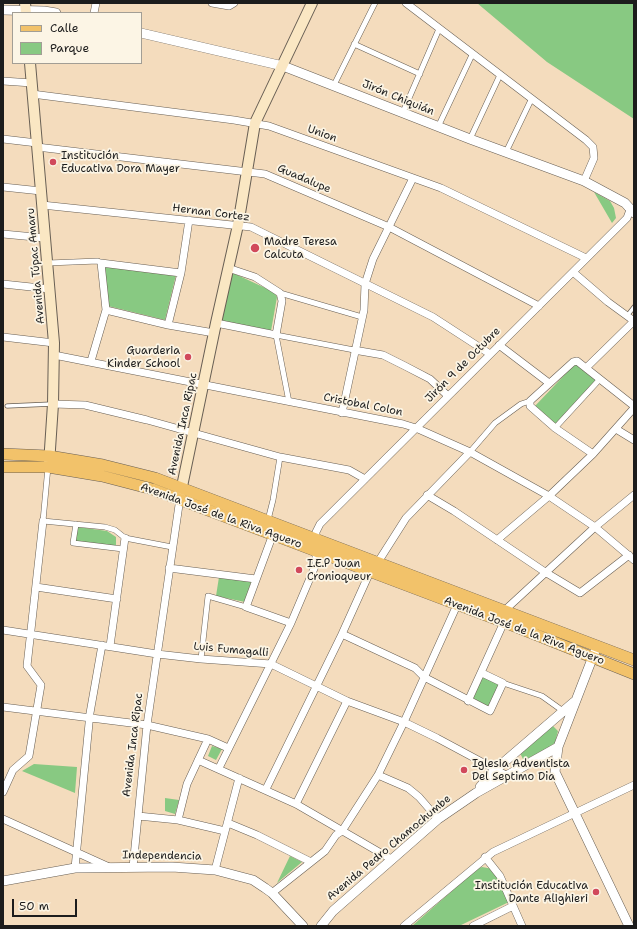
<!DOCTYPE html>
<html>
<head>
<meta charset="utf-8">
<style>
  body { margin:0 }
  #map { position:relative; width:637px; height:929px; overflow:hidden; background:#f4dcbd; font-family:"Shantell Sans",sans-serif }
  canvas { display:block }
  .frame { position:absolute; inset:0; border:4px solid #1c1c1c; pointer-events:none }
  .legend { position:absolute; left:12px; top:12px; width:130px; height:52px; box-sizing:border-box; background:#fcf5e5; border:1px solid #a29e95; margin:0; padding:5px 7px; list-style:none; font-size:12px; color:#1c1c1c }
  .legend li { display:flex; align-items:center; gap:8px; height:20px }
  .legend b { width:20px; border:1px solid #a29e95 }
  .scale { position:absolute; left:12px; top:899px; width:65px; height:18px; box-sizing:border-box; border:2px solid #1c1c1c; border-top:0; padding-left:5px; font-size:12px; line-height:14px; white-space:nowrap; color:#1c1c1c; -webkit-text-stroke:3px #fcf5e5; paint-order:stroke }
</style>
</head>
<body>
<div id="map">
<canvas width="637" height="929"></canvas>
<div class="frame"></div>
<ul class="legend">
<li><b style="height:5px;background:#f2c26a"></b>Calle</li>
<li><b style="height:11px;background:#88c982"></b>Parque</li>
</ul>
<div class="scale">50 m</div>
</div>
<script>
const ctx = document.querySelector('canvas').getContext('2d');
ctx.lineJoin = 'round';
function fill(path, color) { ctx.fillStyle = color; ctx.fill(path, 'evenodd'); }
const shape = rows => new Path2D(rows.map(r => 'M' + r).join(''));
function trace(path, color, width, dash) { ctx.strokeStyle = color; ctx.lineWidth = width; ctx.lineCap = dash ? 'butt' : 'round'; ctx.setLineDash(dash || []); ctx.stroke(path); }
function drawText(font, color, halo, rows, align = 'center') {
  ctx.font = font + ' "Shantell Sans",sans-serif'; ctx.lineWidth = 3.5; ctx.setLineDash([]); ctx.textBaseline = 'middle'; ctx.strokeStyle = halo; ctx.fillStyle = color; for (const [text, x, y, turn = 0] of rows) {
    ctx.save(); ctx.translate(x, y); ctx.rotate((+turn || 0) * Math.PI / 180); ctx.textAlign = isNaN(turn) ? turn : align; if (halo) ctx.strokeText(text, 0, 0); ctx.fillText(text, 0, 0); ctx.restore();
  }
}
fill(shape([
  [477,3,634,3,634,119,547,62],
  [594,192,610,201,614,208,616,218,612,223],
  [107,265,176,275,165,320,108,306,104,268],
  [233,273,274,292,277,297,271,331,218,321],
  [578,364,596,380,554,426,535,406,574,365],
  [78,527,107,531,116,537,116,546,75,541],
  [219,577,251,582,245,602,216,596],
  [483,677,499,685,488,708,472,700],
  [553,726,558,731,555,743,546,749,525,760,523,759,520,753],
  [212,746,222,749,216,760,208,756],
  [34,764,77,767,75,793,22,771],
  [165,798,179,800,175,814,165,811],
  [290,856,302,862,277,883],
  [482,867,493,869,509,902,459,926,412,926,477,869]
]), '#88c982');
const service = shape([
  [627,316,634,307],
  [7,406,52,404]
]);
const pedestrian = shape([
  [354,44,420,74],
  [334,85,375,3],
  [403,112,439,29],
  [438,127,472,55],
  [470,139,500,75],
  [506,152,531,100],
  [48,263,98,261,101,263],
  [280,293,362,317],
  [289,402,276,335,354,350],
  [555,428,600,379],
  [470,452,495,423,521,404,530,401],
  [48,467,43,521,105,527,115,530,125,538,172,547],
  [268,520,273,500,280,457],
  [76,524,73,543,123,549],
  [201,659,208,596,246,607],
  [503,683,542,696,563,711]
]);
const minor = shape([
  [212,3,229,6,234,3],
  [406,3,586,140,593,147,594,158,584,181],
  [94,13,96,3],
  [3,81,32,83],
  [32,94,234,120,269,126,441,188,586,258],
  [3,139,37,143],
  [37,147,265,174,389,227,539,306],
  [3,187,41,191],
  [42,205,251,227,433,317,490,354],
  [3,234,45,238],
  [573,272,608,302,634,321],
  [3,284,50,289],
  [106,310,168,325,214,333],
  [216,323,276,335,282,301,280,293,255,277,228,268],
  [168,325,181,273,189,220],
  [3,337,54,343],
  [499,345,549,383],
  [354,350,383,355,405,366,430,379,448,396],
  [54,355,403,424,416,428,470,452,549,496,595,527,634,560],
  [91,361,106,310,101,263,181,273],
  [586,368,634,321],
  [53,404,85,405,147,420,280,457,349,470,365,479],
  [342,413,364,310,365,284,373,259,413,178],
  [616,429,634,440],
  [593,454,555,428,530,406,530,401,573,362,577,361,634,406],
  [427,495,454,511,545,572,580,593,629,555],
  [273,534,246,607,291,623],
  [497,540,549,496,593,454,634,408],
  [378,562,406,518,470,452],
  [169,568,256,579],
  [36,587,117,599],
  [505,610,595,527,634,495],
  [3,630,157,654,201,659,271,664,347,701,404,722,437,738,506,775],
  [342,634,415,668,424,677,490,711,503,683,482,673],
  [110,646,125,538],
  [468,701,504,622],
  [3,707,147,725,208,739,228,748],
  [198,760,296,804,391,859],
  [219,768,291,623,316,564,316,532,320,524,627,218,630,210],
  [378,775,408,788,419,797,438,819],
  [266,789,342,634,370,572],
  [3,792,13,770,29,756,41,685,27,666,43,521],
  [296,804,347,701],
  [138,816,178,820,225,831],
  [3,819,109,867],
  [178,820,187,784,208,739],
  [228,823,257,835,311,862],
  [485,857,500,876,522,926],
  [133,867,147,725,180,498],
  [75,868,90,713,102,645],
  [215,870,239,778],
  [272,893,325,851,336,835,342,831,378,775,404,722,457,605],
  [404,926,493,852,634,785],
  [473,926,513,906]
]);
const tertiary = shape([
  [3,10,44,11,56,13],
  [141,33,283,66,470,139,584,181,625,203,634,213],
  [597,646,558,747,555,772,629,926],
  [480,787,496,769,574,702],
  [3,881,75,868,172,867,215,870,253,880,265,888,272,893,303,926],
  [321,926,333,911,438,819,476,793,558,747]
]);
const secondary = shape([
  [25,3,26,13],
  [30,63,54,343,53,404,49,464],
  [180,496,216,323,238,225,255,123,312,3]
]);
const primary = shape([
  [3,454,49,456,103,465,155,478,634,660],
  [3,467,48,467,102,476,152,489,509,624,634,674]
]);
trace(service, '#685f54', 5);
trace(pedestrian, '#685f54', 6);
trace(minor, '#685f54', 8);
trace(tertiary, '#685f54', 10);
trace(secondary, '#685f54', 12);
trace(primary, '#685f54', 12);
trace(service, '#fff', 3.5);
trace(pedestrian, '#fff', 5);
trace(minor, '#fff', 7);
trace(tertiary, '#fff', 9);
trace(secondary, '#fae7c3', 10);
trace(primary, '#f2c26a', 11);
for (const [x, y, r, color] of [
  [53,162,4,"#d1495b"],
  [255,248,5,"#d1495b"],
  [188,357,4,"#d1495b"],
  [299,570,4,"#d1495b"],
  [464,770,4,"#d1495b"],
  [596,892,4,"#d1495b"]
]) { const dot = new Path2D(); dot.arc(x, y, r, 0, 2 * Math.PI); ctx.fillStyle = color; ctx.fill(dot); trace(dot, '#fcf5e5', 1.5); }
drawText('11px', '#1c1c1c', '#fcf5e5', [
  ["Jirón Chiquián",398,98,22],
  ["Union",322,134,20],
  ["Guadalupe",304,179,23],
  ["Hernan Cortez",211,213,7],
  ["Avenida Túpac Amaru",36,266,-95],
  ["Jirón 9 de Octubre",463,365,-45],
  ["Cristobal Colon",363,405,11],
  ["Avenida Inca Ripac",183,424,-78],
  ["Avenida José de la Riva Aguero",221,516,20],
  ["Avenida José de la Riva Aguero",524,631,21],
  ["Luis Fumagalli",231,650,5],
  ["Avenida Inca Ripac",133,745,-83],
  ["Avenida Pedro Chamochumbe",389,848,-40],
  ["Independencia",162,856,1]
]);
drawText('11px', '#1c1c1c', '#fcf5e5', [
  ["Institución",61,156],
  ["Educativa Dora Mayer",61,169],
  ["Madre Teresa",264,242],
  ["Calcuta",264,255],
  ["Guarderia",180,351,"right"],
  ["Kinder School",180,364,"right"],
  ["I.E.P Juan",307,564],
  ["Cronioqueur",307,577],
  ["Iglesia Adventista",472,764],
  ["Del Septimo Dia",472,777],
  ["Institución Educativa",588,886,"right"],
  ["Dante Alighieri",588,899,"right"]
], 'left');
</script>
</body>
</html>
